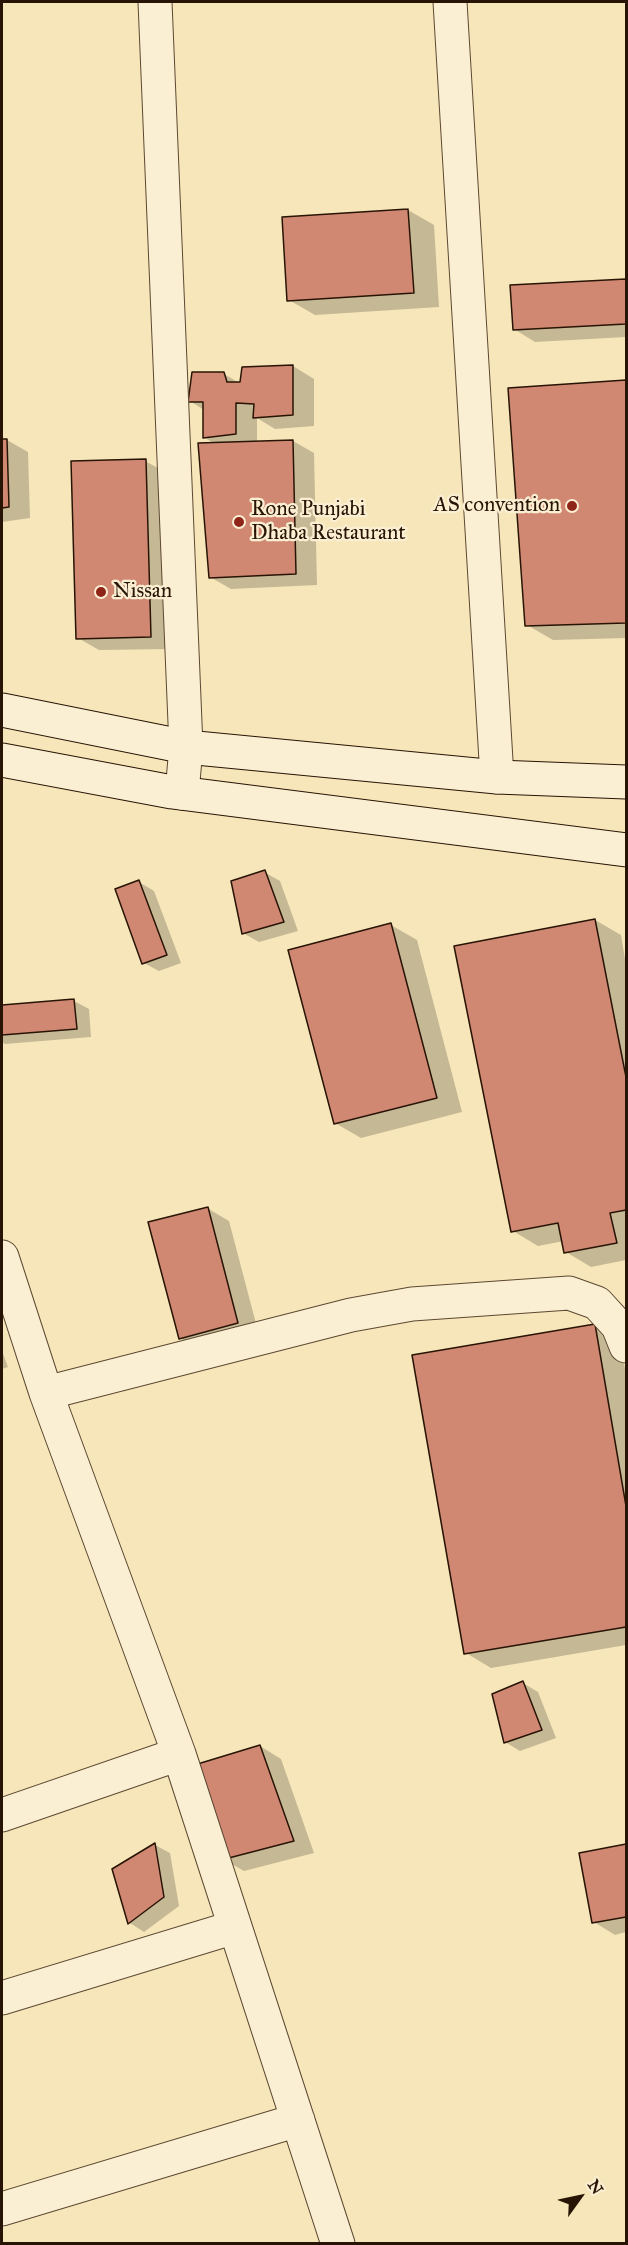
<!DOCTYPE html>
<html>
<head>
<meta charset="utf-8">
<style>
  body { margin:0 }
  #map { position:relative; width:628px; height:2245px; overflow:hidden; background:#f7e6b9; font-family:"IM FELL Great Primer",serif }
  canvas { display:block }
  .frame { position:absolute; inset:0; border:3px solid #281405; pointer-events:none }
  .north { position:absolute; left:550px; top:2167px; width:60px; height:60px; -webkit-text-stroke:4px #faefd2; paint-order:stroke; rotate:57deg; font-size:16px; font-weight:700; line-height:24px; text-align:center; color:#281405 }
  .north::after { content:''; display:block; margin:auto; width:21px; height:27px; background:#281405; clip-path:polygon(50% 0,100% 100%,50% 72%,0 100%) }
</style>
</head>
<body>
<div id="map">
<canvas width="628" height="2245"></canvas>
<div class="frame"></div>
<div class="north">N</div>
</div>
<script>
const ctx = document.querySelector('canvas').getContext('2d');
ctx.lineJoin = 'round';
function fill(path, color) { ctx.fillStyle = color; ctx.fill(path, 'evenodd'); }
const shape = rows => new Path2D(rows.map(r => 'M' + r).join(''));
function trace(path, color, width, dash) { ctx.strokeStyle = color; ctx.lineWidth = width; ctx.lineCap = dash ? 'butt' : 'round'; ctx.setLineDash(dash || []); ctx.stroke(path); }
function drawText(font, color, halo, rows, align = 'center') {
  ctx.font = font + ' "IM FELL Great Primer",serif'; ctx.lineWidth = 4.5; ctx.setLineDash([]); ctx.textBaseline = 'middle'; ctx.strokeStyle = halo; ctx.fillStyle = color; for (const [text, x, y, turn = 0] of rows) {
    ctx.save(); ctx.translate(x, y); ctx.rotate((+turn || 0) * Math.PI / 180); ctx.textAlign = isNaN(turn) ? turn : align; if (halo) ctx.strokeText(text, 0, 0); ctx.fillText(text, 0, 0); ctx.restore();
  }
}
fill(shape([
  [408,210,434,225,439,307,315,315,289,300],
  [626,280,626,337,535,342,514,329,511,287],
  [293,366,314,379,314,426,275,429,257,418,257,442,293,441,314,453,317,585,231,589,210,577,215,444,204,437,204,410,190,401,224,374,241,384],
  [626,382,626,638,553,640,527,625,510,390],
  [7,440,28,452,30,518,2,522,2,441],
  [145,461,167,473,172,649,99,650,78,638],
  [264,872,280,881,298,931,259,942,243,933],
  [139,882,154,891,181,963,159,971,144,963],
  [595,920,621,935,626,965,626,1260,591,1267,566,1252,564,1241,538,1246,513,1231],
  [391,925,417,940,462,1112,361,1138,335,1123],
  [74,1001,89,1009,91,1037,5,1044,2,1042,2,1007],
  [207,1208,229,1221,259,1335,201,1350,180,1338],
  [595,1326,620,1340,626,1375,626,1645,491,1668,466,1653],
  [2,1351,8,1367,2,1369],
  [523,1683,538,1692,556,1738,520,1751,505,1742],
  [260,1746,281,1759,314,1853,244,1871,223,1859],
  [155,1845,170,1853,179,1906,144,1932,130,1923,114,1870],
  [626,1846,626,1932,615,1935,594,1922,581,1854]
]), '#0003');
const building = shape([
  [408,209,414,293,287,301,282,217,408,209],
  [626,279,626,324,513,330,510,285,626,279],
  [293,365,293,415,253,418,254,404,236,403,236,434,203,438,203,402,188,402,192,372,224,372,227,382,240,382,242,367,293,365],
  [626,380,626,623,525,626,508,388,626,380],
  [2,439,7,439,9,507,2,508,2,439],
  [293,440,296,574,209,578,198,443,293,440],
  [146,459,151,637,76,639,71,461,146,459],
  [265,870,284,922,242,934,231,881,265,870],
  [139,880,167,955,142,964,115,889,139,880],
  [595,919,626,1077,626,1210,610,1213,617,1243,564,1253,558,1223,511,1232,454,946,595,919],
  [391,923,437,1098,334,1124,288,950,391,923],
  [74,999,77,1029,2,1035,2,1005,74,999],
  [208,1207,238,1323,179,1339,148,1222,208,1207],
  [595,1324,626,1506,626,1627,464,1654,412,1355,595,1324],
  [523,1681,542,1730,504,1743,492,1694,523,1681],
  [260,1745,294,1841,221,1860,191,1766,260,1745],
  [155,1843,164,1897,128,1924,112,1869,155,1843],
  [626,1844,626,1917,592,1923,579,1853,626,1844]
]);
fill(building, '#d08873');
trace(building, '#281405', 1.5);
const minor = shape([
  [155,2,186,747,182,793],
  [450,2,497,777],
  [2,1257,46,1393,179,1754,338,2244],
  [46,1393,351,1315,412,1304,569,1293,597,1303,618,1326,626,1346],
  [2,1815,179,1754],
  [2,1998,235,1927],
  [2,2209,298,2120]
]);
const secondary = shape([
  [2,710,186,747,497,777,626,782],
  [2,760,172,792,626,850]
]);
trace(minor, '#5c4832', 35);
trace(secondary, '#281405', 35);
trace(minor, '#faefd2', 33);
trace(secondary, '#faefd2', 33);
for (const [x, y, r, color] of [
  [572,506,6,"#8f2418"],
  [239,522,6,"#8f2418"],
  [101,592,6,"#8f2418"]
]) { const dot = new Path2D(); dot.arc(x, y, r, 0, 2 * Math.PI); ctx.fillStyle = color; ctx.fill(dot); trace(dot, '#faefd2', 2); }
drawText('21px', '#281405', '#faefd2', [
  ["AS convention",560,506,"right"],
  ["Rone Punjabi",251,510],
  ["Dhaba Restaurant",251,534],
  ["Nissan",113,592]
], 'left');
</script>
</body>
</html>
